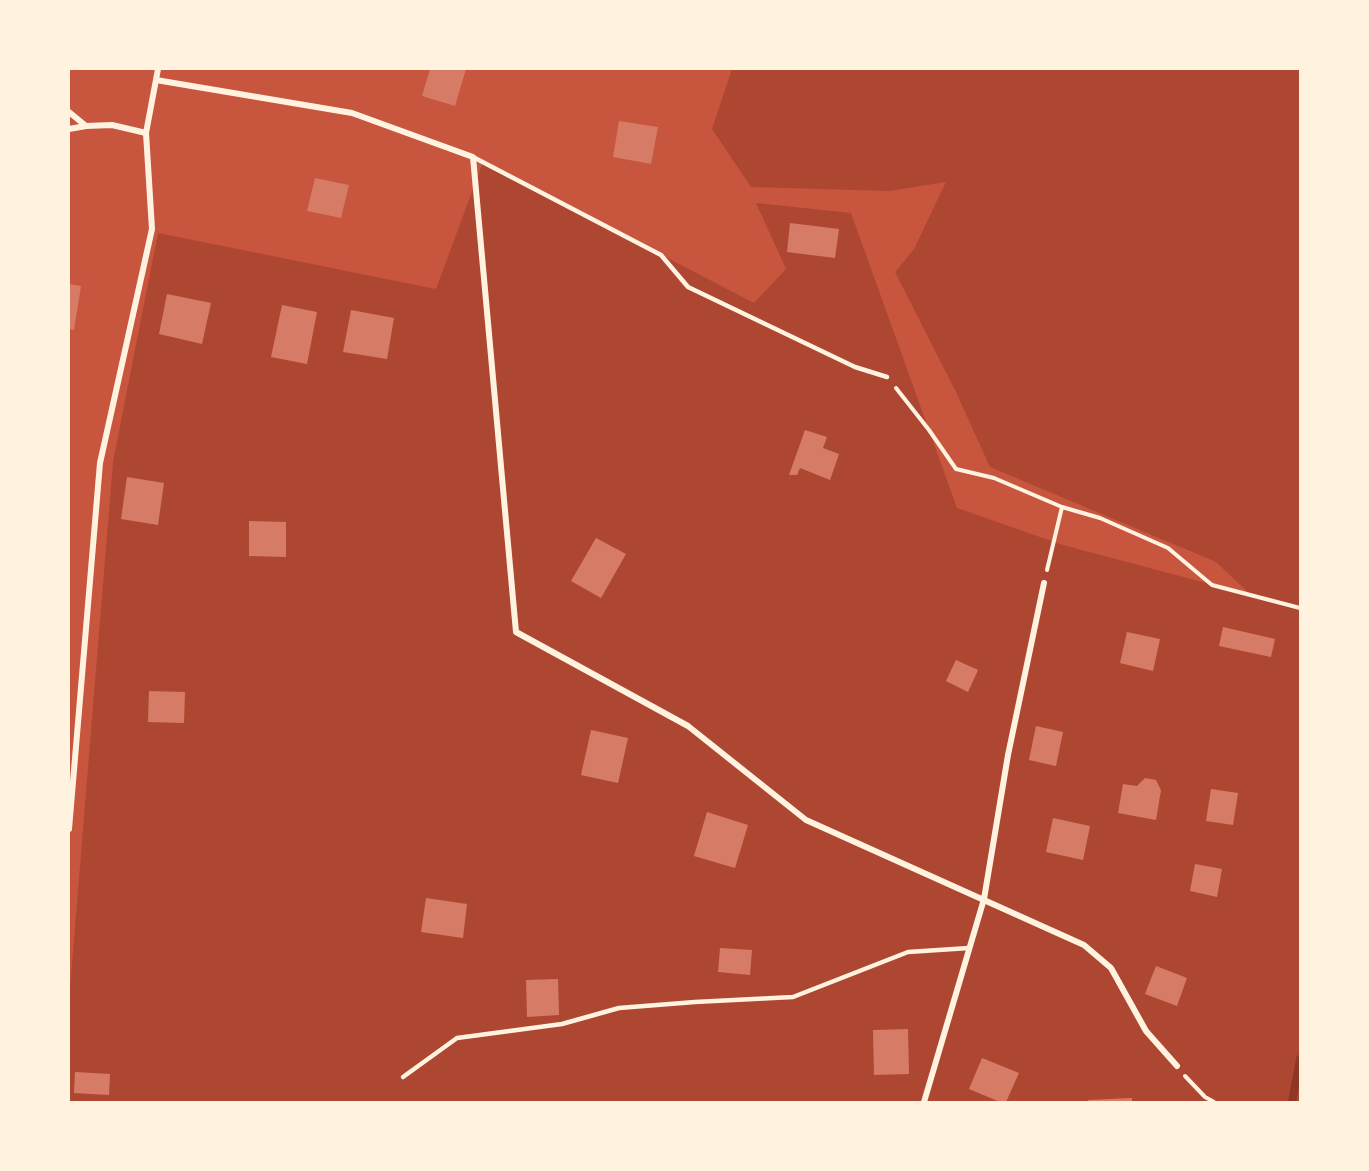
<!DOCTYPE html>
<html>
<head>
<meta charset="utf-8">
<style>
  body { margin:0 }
  #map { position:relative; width:1369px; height:1171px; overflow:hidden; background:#c8553d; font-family:"Open Sans",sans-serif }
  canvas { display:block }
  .frame { position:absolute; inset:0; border:70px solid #fff3e0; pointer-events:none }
</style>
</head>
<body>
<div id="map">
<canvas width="1369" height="1171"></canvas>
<div class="frame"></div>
</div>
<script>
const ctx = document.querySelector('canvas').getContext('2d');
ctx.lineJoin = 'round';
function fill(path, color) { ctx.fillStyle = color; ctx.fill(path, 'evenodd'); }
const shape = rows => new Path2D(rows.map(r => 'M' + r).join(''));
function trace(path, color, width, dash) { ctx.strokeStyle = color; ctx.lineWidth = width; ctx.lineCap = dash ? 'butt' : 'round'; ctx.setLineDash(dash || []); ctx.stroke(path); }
fill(shape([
  [732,69,1300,69,1300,1102,69,1102,69,1000,113,462,158,233,436,289,483,162,754,303,786,269,756,203,851,213,957,508,1063,545,1251,595,1216,562,990,467,956,392,895,272,914,249,946,182,889,191,751,187,712,129]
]), '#ae4732');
trace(shape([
  [1292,1102,1300,1059]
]), '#8f3625', 8);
fill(shape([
  [430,69,466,69,455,106,422,96],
  [619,121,658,127,651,164,613,157],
  [315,178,349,185,341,218,307,211],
  [790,223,839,229,835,258,787,252],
  [69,284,81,286,74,330,69,329],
  [167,294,211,303,202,344,159,334],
  [282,305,317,312,307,364,271,357],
  [351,310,394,318,387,359,343,352],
  [805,430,827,437,823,448,839,454,830,480,800,468,797,475,789,475],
  [127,477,164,483,158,525,121,519],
  [249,521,286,522,286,557,249,556],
  [596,538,626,554,601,598,571,581],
  [1223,627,1275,639,1271,657,1219,646],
  [1127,632,1160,639,1153,671,1120,663],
  [956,660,978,670,968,692,946,681],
  [149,691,185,692,184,723,148,722],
  [1036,726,1063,732,1056,766,1029,760],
  [591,730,628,738,618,783,581,775],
  [1145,778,1156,780,1161,790,1156,820,1118,813,1123,784,1137,786],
  [1211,789,1238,793,1233,825,1206,821],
  [707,812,748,825,735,868,694,856],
  [1053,818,1090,826,1083,860,1046,852],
  [1195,864,1222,869,1217,897,1190,891],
  [426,898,467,904,463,938,421,932],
  [720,948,752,950,750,975,718,972],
  [1156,966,1187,978,1177,1006,1145,994],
  [558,979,559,1015,527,1017,526,980],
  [908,1029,909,1074,874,1075,873,1030],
  [982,1058,1019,1073,1006,1102,1000,1102,969,1089],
  [75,1072,110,1074,109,1095,74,1093],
  [1132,1098,1132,1102,1088,1102,1088,1100]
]), '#d67c66');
trace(shape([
  [896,388,929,430,956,469,994,478,1062,507,1100,518,1168,548,1212,585,1300,608],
  [1047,570,1062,507],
  [1185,1076,1205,1097,1214,1102]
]), '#fff3e0', 4);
trace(shape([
  [473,157,661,255,688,287,855,367,887,377],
  [403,1077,457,1038,562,1024,619,1008,695,1002,793,997,908,952,969,948]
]), '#fff3e0', 4.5);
trace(shape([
  [156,80,352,113,473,157,516,632,688,726,806,820,1084,945,1111,968,1146,1031,1177,1066],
  [69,112,86,126,112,125,146,133],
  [69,129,86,126],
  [69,829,100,463,152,229,146,133,158,69],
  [924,1102,984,899,1008,755,1044,583]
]), '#fff3e0', 6);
</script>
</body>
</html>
